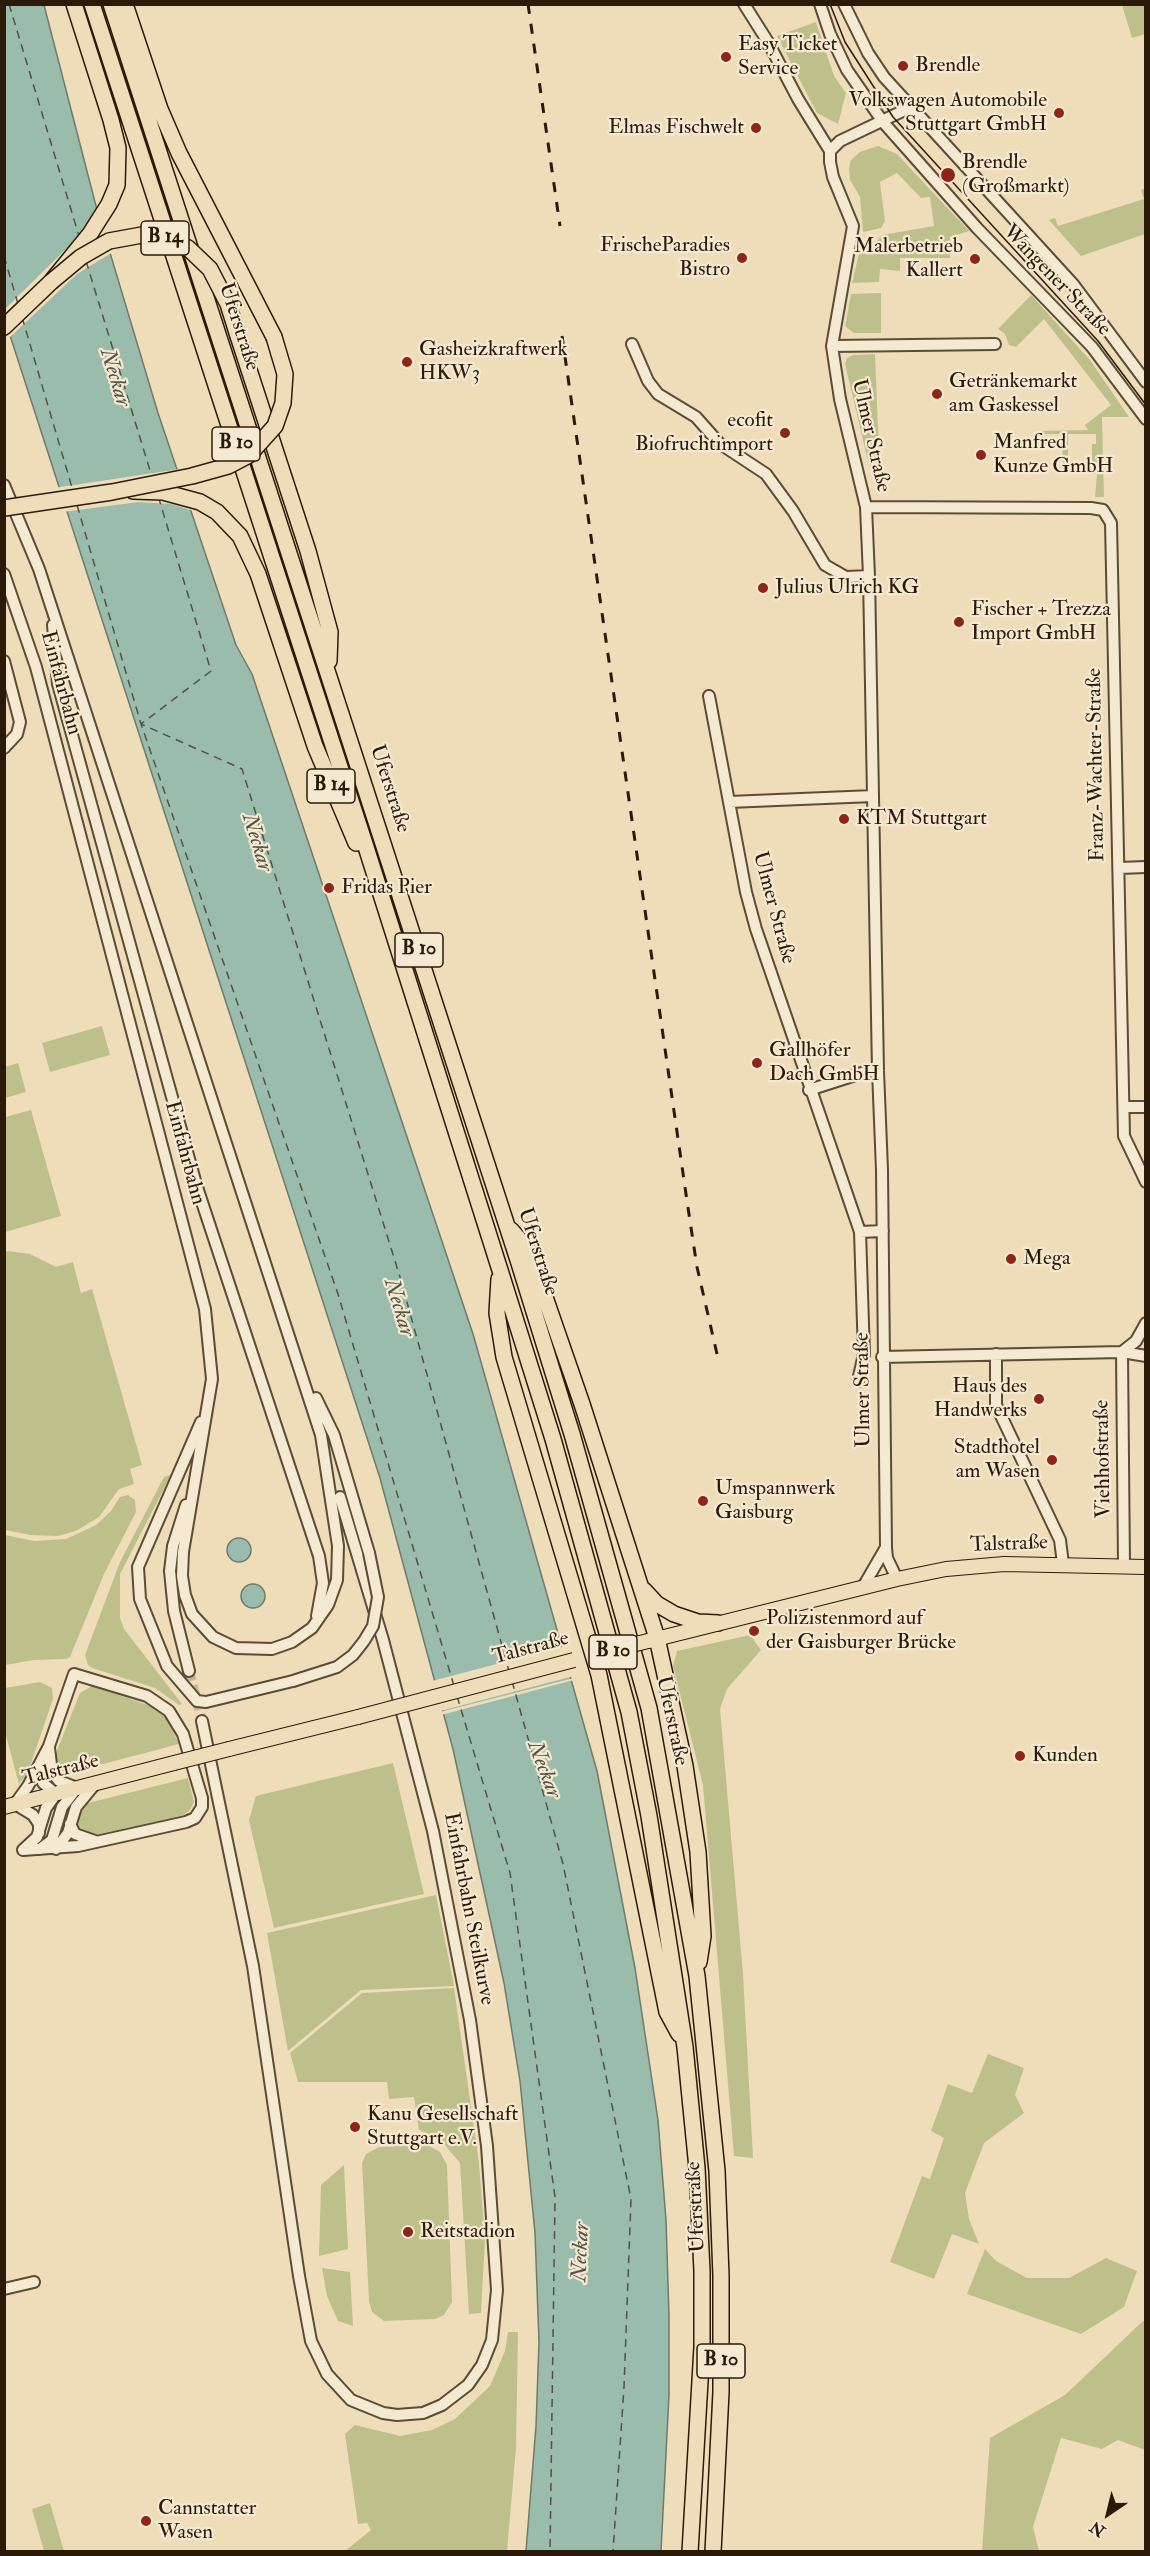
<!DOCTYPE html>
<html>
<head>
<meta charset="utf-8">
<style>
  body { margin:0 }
  #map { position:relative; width:1150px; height:2556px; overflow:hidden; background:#efddba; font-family:"IM FELL Double Pica",serif }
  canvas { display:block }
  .frame { position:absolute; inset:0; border:6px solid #2b1a09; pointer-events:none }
  .north { position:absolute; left:1078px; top:2484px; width:60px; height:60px; -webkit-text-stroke:4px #f5e9d2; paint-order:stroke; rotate:215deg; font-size:16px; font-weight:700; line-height:24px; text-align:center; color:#2b1a09 }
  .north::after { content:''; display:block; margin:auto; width:21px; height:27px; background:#2b1a09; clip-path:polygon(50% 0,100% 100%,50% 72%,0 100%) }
</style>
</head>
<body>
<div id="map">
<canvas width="1150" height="2556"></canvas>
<div class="frame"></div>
<div class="north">N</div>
</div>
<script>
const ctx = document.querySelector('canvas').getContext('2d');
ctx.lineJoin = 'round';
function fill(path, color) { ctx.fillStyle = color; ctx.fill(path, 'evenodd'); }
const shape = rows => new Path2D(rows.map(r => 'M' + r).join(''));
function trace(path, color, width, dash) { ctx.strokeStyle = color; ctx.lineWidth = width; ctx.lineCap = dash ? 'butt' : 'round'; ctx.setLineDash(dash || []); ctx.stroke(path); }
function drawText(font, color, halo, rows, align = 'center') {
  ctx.font = font + ' "IM FELL Double Pica",serif'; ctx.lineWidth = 4.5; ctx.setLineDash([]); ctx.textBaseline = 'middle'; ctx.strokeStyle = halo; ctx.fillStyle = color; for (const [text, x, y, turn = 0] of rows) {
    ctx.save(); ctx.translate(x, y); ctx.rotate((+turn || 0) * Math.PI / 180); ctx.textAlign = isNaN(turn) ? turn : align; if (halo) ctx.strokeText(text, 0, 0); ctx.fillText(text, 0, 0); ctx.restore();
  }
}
fill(shape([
  [1122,5,1145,5,1145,34,1132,38],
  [816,22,834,76,846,93,838,124,817,113,777,36],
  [878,146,897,154,969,231,950,237,950,258,900,258,900,271,880,269,879,282,852,283,860,249,875,243,882,235,934,226,930,197,921,198,897,173,880,182,885,221,881,228,863,232,860,197,850,180,849,168,851,160,860,152],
  [1145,188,1145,234,1081,256,1049,220,1055,218,1058,226,1144,199,1141,190],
  [881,293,881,333,854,333,845,326,851,294],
  [1031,295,1090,360,1129,417,1102,417,1104,497,1095,497,1097,474,1092,473,1092,444,1096,444,1096,434,1068,434,1068,471,1063,471,1062,434,1038,434,1038,431,1088,430,1085,425,1111,405,1044,319,1016,347,1009,345,1005,334,998,329],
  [875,354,880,477,872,472,867,457,845,364,847,358,853,355],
  [102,1026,110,1055,50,1072,42,1043],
  [18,1063,26,1092,5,1098,5,1067],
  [31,1110,61,1216,5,1232,5,1117],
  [8,1251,30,1254,56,1267,73,1262,81,1293,92,1289,142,1465,130,1469,134,1484,119,1489,99,1517,76,1531,58,1536,30,1535,5,1530,4,1252],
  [171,1475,120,1574,120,1618,124,1629,182,1704,179,1705,155,1688,92,1668,88,1665,85,1655,120,1562,164,1477],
  [128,1495,135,1500,136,1512,104,1574,70,1657,66,1659,34,1660,5,1665,5,1535,34,1541,66,1539,96,1525,111,1511,120,1497],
  [750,1635,761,1650,727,1689,720,1709,743,1974,753,2158,734,2156,703,1785,673,1666,677,1651],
  [40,1682,52,1688,53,1699,28,1772,19,1784,5,1732,5,1688],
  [92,1686,154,1707,167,1719,179,1744,69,1773,63,1772,56,1764,56,1753,80,1693],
  [393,1763,424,1894,274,1928,249,1820,256,1796],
  [188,1778,194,1802,190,1810,182,1816,90,1836,77,1828,75,1815,84,1804],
  [436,1895,454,1986,361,1990,288,2051,267,1933],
  [454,1988,479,2163,485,2239,481,2313,469,2314,460,2163,439,2138,419,2130,414,2097,389,2099,387,2082,298,2082,290,2053,362,1993],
  [988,2054,1024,2068,1015,2095,1024,2113,984,2143,965,2193,969,2219,979,2244,952,2234,934,2279,890,2262,922,2176,930,2179,944,2138,931,2131,948,2084,972,2093],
  [427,2145,440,2152,447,2165,452,2302,444,2315,435,2319,384,2321,372,2312,369,2301,362,2163,366,2154,379,2147],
  [344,2165,348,2249,319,2256,321,2185],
  [985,2249,996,2261,1027,2278,1069,2278,1106,2258,1137,2271,1124,2307,1081,2334,967,2294],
  [322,2268,350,2272,353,2326,338,2321,327,2296],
  [1143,2321,1146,2321,1145,2450,1118,2440,1102,2449,1061,2438,1033,2527,1039,2551,982,2551,990,2438,1065,2395],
  [508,2332,518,2332,516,2448,507,2551,345,2551,371,2530,367,2523,358,2524,345,2434,355,2425,400,2436,432,2430,455,2419,490,2386,505,2351],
  [50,2503,64,2551,44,2551,32,2509]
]), '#bec08c');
const water = shape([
  [4,5,44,5,96,206,158,413,236,645,252,674,473,1334,597,1771,635,1968,658,2120,666,2220,669,2316,669,2395,661,2551,526,2551,536,2426,539,2342,535,2233,520,2081,504,1983,453,1749,380,1478,5,320,4,5],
  '227 1550a12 12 0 1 1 24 0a12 12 0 1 1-24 0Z',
  '241 1596a12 12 0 1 1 24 0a12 12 0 1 1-24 0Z'
]);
fill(water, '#9abcad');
trace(water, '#6e7b6b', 1.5);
fill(shape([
  [99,207,113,252,77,274,7,340,5,309,68,247],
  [180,469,194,511,171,504,139,502,62,512,54,488],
  [565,1646,574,1676,440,1711,432,1681],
  [574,1678,574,1680,441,1715,440,1712]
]), '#efddba');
trace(shape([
  [9,4,79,236],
  [4,256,18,304],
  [86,261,152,477],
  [22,317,73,491],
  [77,505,141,724,211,671,159,499],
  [512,1681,563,1864,631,2199,624,2387,613,2552],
  [454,1686,338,1294,141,724,242,769,400,1277,509,1671],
  [457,1696,510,1873,555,2197,550,2552]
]), '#525342', 1.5, [8, 6]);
trace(shape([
  [189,1671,202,1721]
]), '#c8b697', 10, [10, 5]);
const minor = shape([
  [744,4,768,42,798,99,830,151],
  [820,4,830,34,847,70,883,122,977,228,1092,347,1146,419],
  [844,4,868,53,884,77,1073,284,1146,382],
  [632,344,648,381,658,394,696,417,719,443,766,474,793,511,825,565,846,577,869,576],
  [832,346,995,344],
  [4,485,39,569,321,1435,338,1546,337,1580,328,1605,312,1628,292,1642,272,1649,236,1648,213,1637,192,1614,185,1595,182,1576,183,1552,212,1379,205,1309,36,667,4,574],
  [866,507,1091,508,1103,510,1111,523,1124,1136,1146,1182],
  [53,625,58,684,196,1184,319,1556,323,1583,317,1616],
  [4,661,20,722,17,734,4,748],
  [709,696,746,892,756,929,860,1232,864,1354,858,1381],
  [729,802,873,796],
  [1119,868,1146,867],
  [809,1090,865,1072,878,1071],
  [1124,1107,1146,1107],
  [860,1232,883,1231],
  [1122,1352,1124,1566],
  [1122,1352,1136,1341,1146,1323],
  [996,1354,996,1405,1060,1540,1063,1564],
  [882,1357,1122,1352,1146,1356],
  [316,1398,334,1435,369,1553],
  [201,1422,138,1567,140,1599,167,1666,197,1701,206,1702,293,1681],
  [186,1505,173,1546,170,1571,174,1611,189,1671],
  [897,1579,887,1558,886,1548,882,1170,878,1071,869,576,866,507,840,399,832,346,853,226,833,177,830,162,830,151,840,141,911,107],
  [863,1587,885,1549],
  [202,1721,253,1966,299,2276,311,2341,327,2374,351,2400,383,2413,397,2415,423,2413,442,2405,468,2385,482,2365,492,2340,497,2290,487,2146,470,2020,433,1831,383,1640,340,1497],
  [70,1824,75,1834,95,1841],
  [40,1849,52,1840,62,1807,77,1788,59,1781,52,1772,49,1748],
  [56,1849,68,1833,76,1807,95,1784],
  [23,1850,78,1846,186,1822,195,1818,202,1807,202,1798,183,1734,169,1711,147,1696,74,1674,49,1746,28,1786,15,1804,33,1815,39,1824,39,1833],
  [23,1850,37,1837,46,1808,56,1794,43,1783,41,1764],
  [4,2289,34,2282]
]);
const major = shape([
  [648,1641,897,1579,946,1569,1004,1564,1146,1567],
  [229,1749,358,1717],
  [4,1807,174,1763]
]);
const highway = shape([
  [92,4,366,847,499,1267,553,1439,629,1712,649,1816,685,2047,697,2168,702,2271,702,2347,690,2552],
  [111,4,518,1260,572,1434,649,1708,697,1976,717,2171,721,2276,721,2392,713,2552],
  [125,4,160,109,179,153,274,337],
  [4,327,51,282,90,234,109,204,117,185,118,148,111,120,74,4],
  [238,336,308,551,330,632,329,661],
  [133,491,163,492,200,502,217,512,240,536,258,574,315,746,356,843],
  [511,1230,529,1251,582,1404,657,1638,685,1766,698,1852,703,1936,699,1962],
  [499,1279,497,1313,504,1357,599,1675,667,2012,679,2034],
  [644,1590,657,1604,674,1614,698,1622,718,1623]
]);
trace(minor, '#5c4b35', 14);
trace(major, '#2b1a09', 16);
trace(highway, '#2b1a09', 18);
trace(minor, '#f5e9d2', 10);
trace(major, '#efddba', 14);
trace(highway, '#efddba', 15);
trace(shape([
  [830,4,845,42,893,117,1098,341,1146,405]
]), '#2b1a09', 1.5);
trace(shape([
  [528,4,560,226],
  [562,336,687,1201,697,1267,717,1354]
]), '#2b1a09', 3, [10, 10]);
const minorBridge = shape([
  [293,1681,337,1667,353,1655,364,1641,373,1626,378,1597,369,1553]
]);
const majorBridge = shape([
  [600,1653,648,1641],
  [358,1717,574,1660],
  [174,1763,229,1749]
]);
const highwayBridge = shape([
  [51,282,81,257,109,241,142,235,172,240,188,248,210,269,228,304,238,336],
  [4,508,112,492,192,476,228,466,249,455,275,426,283,403,285,374,274,337]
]);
trace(minorBridge, '#5c4b35', 14, []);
trace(majorBridge, '#2b1a09', 16, []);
trace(highwayBridge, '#2b1a09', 18, []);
trace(minorBridge, '#f5e9d2', 10);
trace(majorBridge, '#efddba', 14);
trace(highwayBridge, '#efddba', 15);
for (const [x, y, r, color] of [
  [726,57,6,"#8f2418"],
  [903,66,6,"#8f2418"],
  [1059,113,6,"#8f2418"],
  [756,128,6,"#8f2418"],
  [948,175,8,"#8f2418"],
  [742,258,6,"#8f2418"],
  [975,259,6,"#8f2418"],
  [407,362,6,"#8f2418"],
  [937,394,6,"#8f2418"],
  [785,433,6,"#8f2418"],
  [981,455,6,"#8f2418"],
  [763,588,6,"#8f2418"],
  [959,622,6,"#8f2418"],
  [844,819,6,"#8f2418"],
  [329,888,6,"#8f2418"],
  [757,1063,6,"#8f2418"],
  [1011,1259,6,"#8f2418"],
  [1039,1399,6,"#8f2418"],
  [1052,1460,6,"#8f2418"],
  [703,1501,6,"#8f2418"],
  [754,1631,6,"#8f2418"],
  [1020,1756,6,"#8f2418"],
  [355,2127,6,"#8f2418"],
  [408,2232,6,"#8f2418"],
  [146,2521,6,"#8f2418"]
]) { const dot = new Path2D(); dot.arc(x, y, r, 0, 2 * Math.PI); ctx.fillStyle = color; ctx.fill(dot); trace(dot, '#f5e9d2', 2); }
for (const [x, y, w] of [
  [165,238,48],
  [236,444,48],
  [331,786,48],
  [419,950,48],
  [613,1652,48],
  [721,2361,48]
]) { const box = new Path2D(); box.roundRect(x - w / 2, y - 17, w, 34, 4.5); ctx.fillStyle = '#f5e9d2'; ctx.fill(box); trace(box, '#2b1a09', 1.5); }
drawText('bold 20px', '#2b1a09', null, [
  ["B 14",165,238],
  ["B 10",236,444],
  ["B 14",331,786],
  ["B 10",419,950],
  ["B 10",613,1652],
  ["B 10",721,2361]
]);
drawText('21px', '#2b1a09', '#f5e9d2', [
  ["Easy Ticket",738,45],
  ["Service",738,69],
  ["Brendle",915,66],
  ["Volkswagen Automobile",1047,101,"right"],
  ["Stuttgart GmbH",1047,125,"right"],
  ["Elmas Fischwelt",744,128,"right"],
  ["Brendle",962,163],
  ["(Großmarkt)",962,187],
  ["FrischeParadies",730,246,"right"],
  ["Bistro",730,270,"right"],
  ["Malerbetrieb",963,247,"right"],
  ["Kallert",963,271,"right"],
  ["Gasheizkraftwerk",419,350],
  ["HKW3",419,374],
  ["Getränkemarkt",949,382],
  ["am Gaskessel",949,406],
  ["ecofit",773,421,"right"],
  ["Biofruchtimport",773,445,"right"],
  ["Manfred",993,443],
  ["Kunze GmbH",993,467],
  ["Julius Ulrich KG",775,588],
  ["Fischer + Trezza",971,610],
  ["Import GmbH",971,634],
  ["KTM Stuttgart",856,819],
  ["Fridas Pier",341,888],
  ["Gallhöfer",769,1051],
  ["Dach GmbH",769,1075],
  ["Mega",1023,1259],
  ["Haus des",1027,1387,"right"],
  ["Handwerks",1027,1411,"right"],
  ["Stadthotel",1040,1448,"right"],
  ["am Wasen",1040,1472,"right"],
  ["Umspannwerk",715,1489],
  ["Gaisburg",715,1513],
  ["Polizistenmord auf",766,1619],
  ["der Gaisburger Brücke",766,1643],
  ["Kunden",1032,1756],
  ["Kanu Gesellschaft",367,2115],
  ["Stuttgart e.V.",367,2139],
  ["Reitstadion",420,2232],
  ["Cannstatter",158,2509],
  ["Wasen",158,2533]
], 'left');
drawText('21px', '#2b1a09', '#f5e9d2', [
  ["Wangener Straße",1056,281,46],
  ["Uferstraße",238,327,72],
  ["Ulmer Straße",870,436,77],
  ["Einfahrbahn",60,683,75],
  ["Franz-Wachter-Straße",1097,765,-91],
  ["Uferstraße",389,789,72],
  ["Ulmer Straße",773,908,75],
  ["Einfahrbahn",184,1153,75],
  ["Uferstraße",537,1252,72],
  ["Ulmer Straße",864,1390,-91],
  ["Viehhofstraße",1104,1459,-91],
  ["Talstraße",1009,1545,-2],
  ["Talstraße",531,1649,-15],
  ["Uferstraße",671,1721,78],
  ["Talstraße",61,1771,-14],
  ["Einfahrbahn Steilkurve",468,1909,79],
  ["Uferstraße",697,2207,-93]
]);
drawText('italic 22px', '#525342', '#f5e9d2', [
  ["Neckar",114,378,73],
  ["Neckar",256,843,73],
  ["Neckar",398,1308,73],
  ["Neckar",543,1770,69],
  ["Neckar",582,2252,-87]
]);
</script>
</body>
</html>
